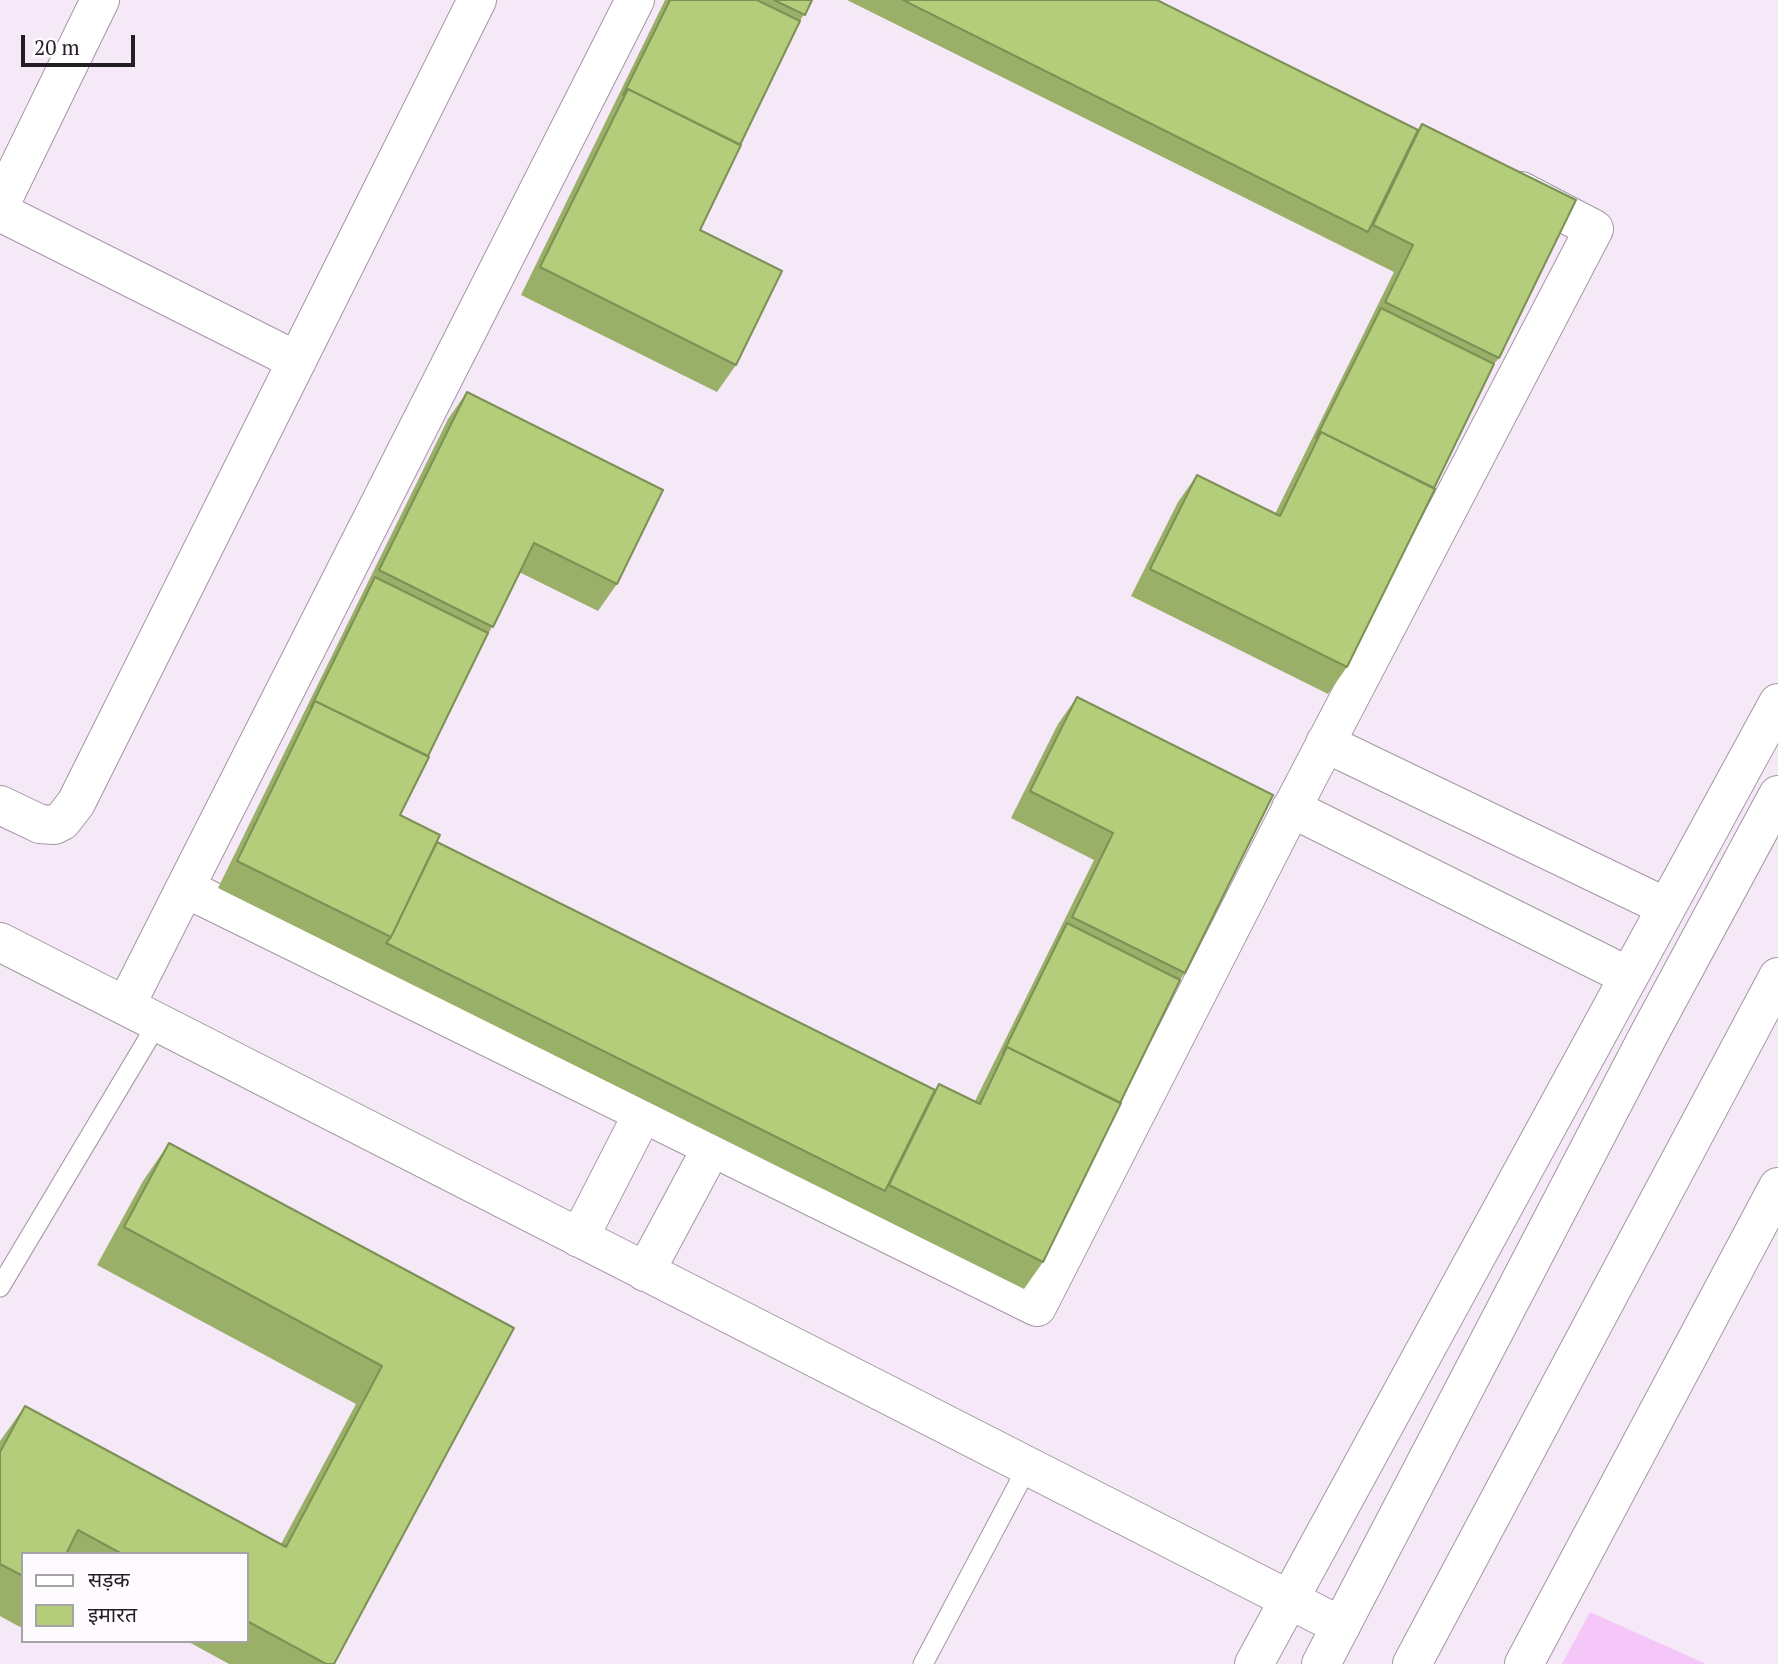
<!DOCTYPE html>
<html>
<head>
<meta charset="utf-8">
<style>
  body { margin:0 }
  #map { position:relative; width:1778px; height:1664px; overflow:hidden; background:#f6e9f7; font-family:"PT Serif","Noto Sans Devanagari",serif }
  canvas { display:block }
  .legend { position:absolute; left:21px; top:1552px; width:228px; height:91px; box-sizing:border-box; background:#fdfbfd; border:2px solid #a6a3a6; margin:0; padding:9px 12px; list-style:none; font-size:21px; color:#231e23 }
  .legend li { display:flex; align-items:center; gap:14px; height:35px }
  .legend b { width:35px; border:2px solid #a6a3a6 }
  .scale { position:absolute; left:21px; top:35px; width:114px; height:32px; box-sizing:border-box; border:4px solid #231e23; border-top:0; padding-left:9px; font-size:21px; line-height:24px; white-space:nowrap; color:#231e23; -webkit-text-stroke:5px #fdfbfd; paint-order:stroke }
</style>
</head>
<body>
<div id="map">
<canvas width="1778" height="1664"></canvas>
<ul class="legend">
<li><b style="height:9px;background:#fff"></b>सड़क</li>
<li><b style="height:19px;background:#b3cd7a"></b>इमारत</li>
</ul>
<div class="scale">20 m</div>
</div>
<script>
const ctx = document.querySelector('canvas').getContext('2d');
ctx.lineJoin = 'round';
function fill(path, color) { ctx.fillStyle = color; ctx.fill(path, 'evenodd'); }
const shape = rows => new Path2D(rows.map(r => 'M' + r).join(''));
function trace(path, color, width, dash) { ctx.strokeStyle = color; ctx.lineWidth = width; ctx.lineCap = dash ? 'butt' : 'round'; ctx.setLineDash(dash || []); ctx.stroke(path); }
fill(shape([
  [1590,1612,1706,1664,1562,1664]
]), '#f4c7f8');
const lane = shape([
  [0,1287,157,1024],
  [923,1664,1028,1466]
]);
const street = shape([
  [635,0,185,888,1037,1307,1284,823,1594,229,1521,191],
  [0,205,100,0],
  [0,212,297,361],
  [1325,743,1666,907],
  [0,805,40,824,54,825,62,821,76,803,477,0],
  [1291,808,1628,976],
  [0,942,1341,1626],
  [126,1005,185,888],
  [579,1238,643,1113],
  [645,1272,712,1147],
  [1524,1664,1778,1187]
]);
const secondary = shape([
  [1254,1664,1778,703],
  [1321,1664,1648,1036,1778,795],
  [1412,1664,1778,977]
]);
trace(lane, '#a397a3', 21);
trace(street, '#a397a3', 40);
trace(secondary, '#a397a3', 40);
trace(lane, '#fff', 19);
trace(street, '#fff', 38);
trace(secondary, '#fff', 38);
fill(shape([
  [665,0,812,0,800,21,740,145,700,230,736,365,717,392,521,295],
  [847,0,1157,0,1418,130,1422,124,1499,358,1494,364,1347,667,1328,694,1131,596,1178,502,1197,475,1275,514,1394,272],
  [467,392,617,584,598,611,519,572,428,756,400,815,437,842,935,1090,939,1084,975,1101,1094,860,1011,818,1058,724,1077,697,1185,973,1180,980,1043,1262,1024,1289,218,888,448,419],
  [169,1143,514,1328,334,1664,229,1664,187,1641,247,1641,247,1554,23,1554,23,1624,20,1627,0,1616,0,1441,25,1406,281,1544,356,1404,97,1265,143,1181]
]), '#9ab069');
const building = shape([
  [670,0,757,0,800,21,740,145,628,89,623,95,670,0],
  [774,0,812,0,805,15,774,0],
  [903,0,1157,0,1418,130,1368,232,903,0],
  [628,89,741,145,700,230,782,271,736,365,540,267,628,89],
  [1422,124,1576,200,1499,358,1385,302,1413,245,1373,225,1422,124],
  [1381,308,1494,364,1434,488,1321,432,1316,438,1381,308],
  [467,392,663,490,617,584,534,543,493,627,379,570,467,392],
  [1321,432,1435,489,1347,667,1150,569,1197,475,1280,516,1321,432],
  [375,577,488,633,428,756,315,701,311,707,375,577],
  [1077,697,1273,795,1185,973,1072,917,1113,833,1030,791,1077,697],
  [315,701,429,757,400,815,440,835,391,937,237,861,315,701],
  [437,842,935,1090,885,1191,386,943,391,937,437,842],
  [1067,923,1180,980,1120,1103,1007,1047,1003,1053,1067,923],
  [1007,1047,1121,1103,1043,1262,889,1185,939,1084,980,1104,1007,1047],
  [169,1143,514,1328,334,1664,326,1664,247,1621,247,1554,122,1554,78,1530,66,1554,23,1554,23,1576,0,1564,0,1452,25,1406,286,1547,382,1366,124,1227,169,1143]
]);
fill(building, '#b3cd7a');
trace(building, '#7d9055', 2);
</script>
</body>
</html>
